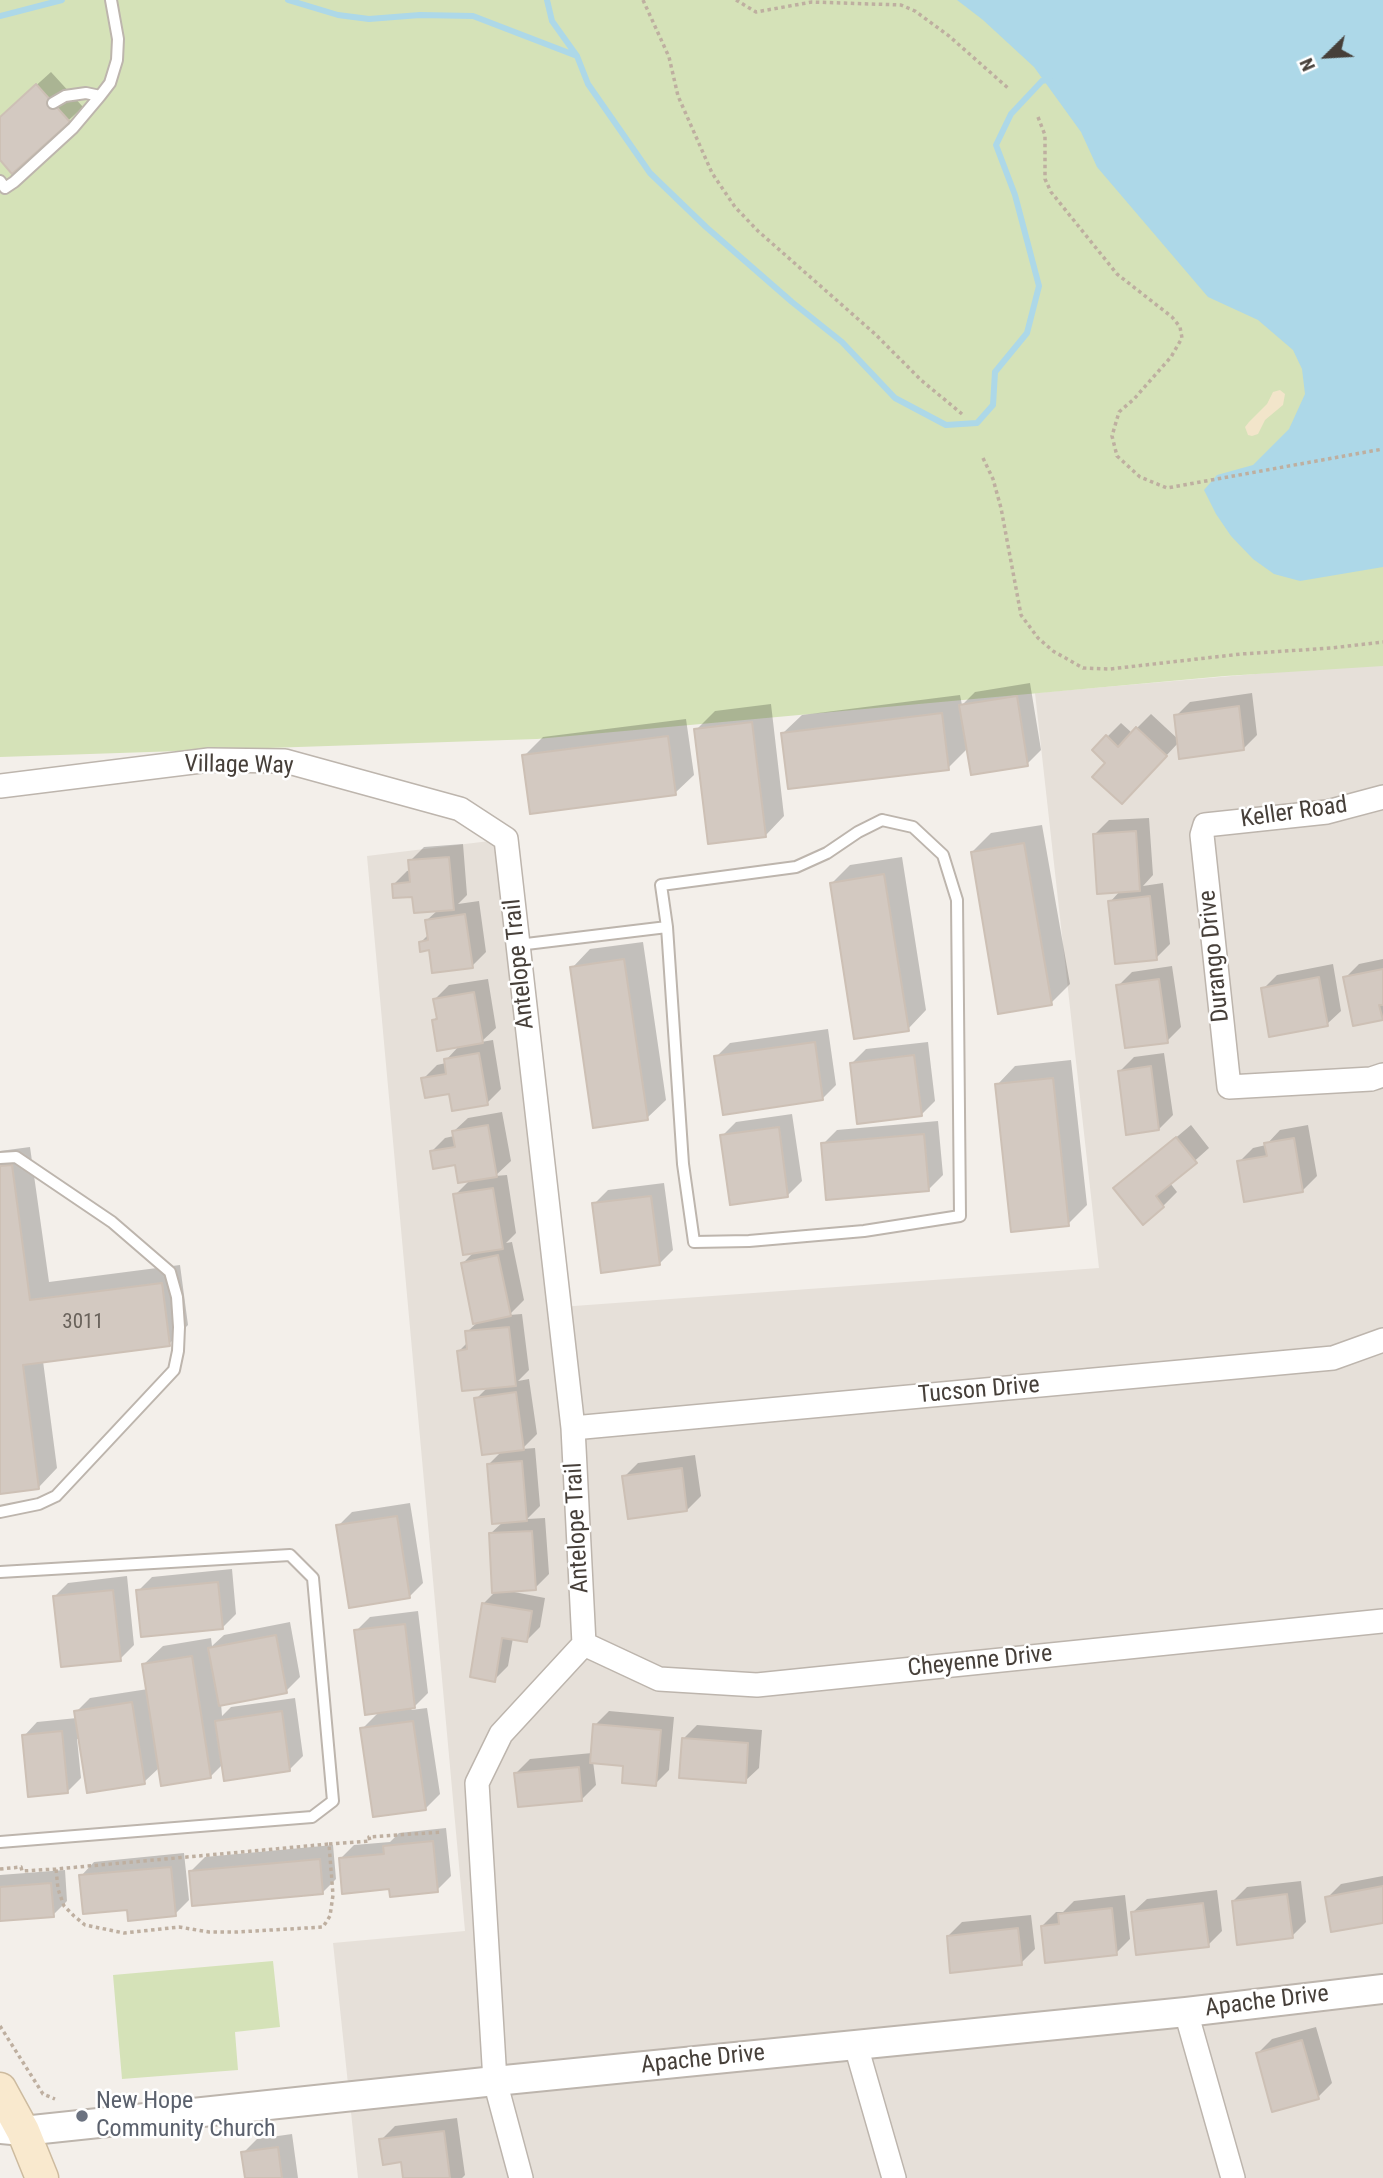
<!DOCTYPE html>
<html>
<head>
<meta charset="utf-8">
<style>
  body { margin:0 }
  #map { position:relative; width:1383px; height:2178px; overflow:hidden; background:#f3efea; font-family:"Roboto Condensed",sans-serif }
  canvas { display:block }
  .north { position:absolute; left:1292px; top:21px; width:70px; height:70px; -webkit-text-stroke:5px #fff; paint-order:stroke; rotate:246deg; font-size:19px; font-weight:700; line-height:28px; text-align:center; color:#463f39 }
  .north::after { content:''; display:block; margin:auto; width:24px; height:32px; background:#463f39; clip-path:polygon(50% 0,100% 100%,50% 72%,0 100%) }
</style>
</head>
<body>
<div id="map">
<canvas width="1383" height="2178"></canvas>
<div class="north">N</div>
</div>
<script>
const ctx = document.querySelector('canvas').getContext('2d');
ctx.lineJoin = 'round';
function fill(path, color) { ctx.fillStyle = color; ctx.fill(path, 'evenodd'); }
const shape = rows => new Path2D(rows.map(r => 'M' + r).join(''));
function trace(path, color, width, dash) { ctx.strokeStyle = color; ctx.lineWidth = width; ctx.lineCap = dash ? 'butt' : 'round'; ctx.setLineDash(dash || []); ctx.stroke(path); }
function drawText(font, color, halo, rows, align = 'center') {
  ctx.font = font + ' "Roboto Condensed",sans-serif'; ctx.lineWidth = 5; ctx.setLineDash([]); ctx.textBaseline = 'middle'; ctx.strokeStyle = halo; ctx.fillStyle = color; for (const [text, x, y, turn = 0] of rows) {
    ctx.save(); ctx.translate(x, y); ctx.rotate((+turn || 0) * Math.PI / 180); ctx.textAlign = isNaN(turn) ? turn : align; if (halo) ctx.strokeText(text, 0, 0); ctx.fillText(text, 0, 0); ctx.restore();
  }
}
fill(shape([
  [1383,663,1383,2178,358,2178,333,1943,465,1931,367,856,506,839,560,1307,1099,1268,1035,693]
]), '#e6e0d9');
fill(shape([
  [0,0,1383,0,1383,666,1225,676,537,739,0,757],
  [273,1961,280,2027,235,2032,238,2070,122,2079,113,1975]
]), '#d5e2b8');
fill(shape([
  [1280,390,1285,394,1283,405,1265,420,1258,434,1252,436,1248,435,1245,427,1249,422,1267,404,1273,392]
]), '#f2e5ca');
fill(shape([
  [957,0,1383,0,1383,567,1300,581,1274,574,1253,559,1231,536,1216,514,1204,490,1217,475,1253,465,1289,429,1305,394,1302,369,1293,350,1258,320,1208,297,1097,167,1081,132,1034,67,983,20]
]), '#add8e8');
fill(shape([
  [51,72,83,107,13,171,0,157,0,118],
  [1030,683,1041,750,1027,764,968,748,948,768,783,733,802,715,960,695,962,705,975,692],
  [1252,693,1257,735,1243,749,1179,742,1136,788,1094,750,1121,723,1132,733,1151,714,1179,740,1176,716,1190,702],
  [771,704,784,816,766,835,696,730,715,711],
  [686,719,694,775,675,793,524,756,543,737],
  [1149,818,1153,875,1143,886,1163,883,1170,944,1156,958,1110,902,1121,890,1095,834,1109,820],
  [1042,825,1070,984,1051,1003,972,852,991,833],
  [463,844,467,895,458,904,479,901,486,952,472,966,421,942,429,934,427,920,438,910,393,885,407,871,411,870,410,861,424,847],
  [902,857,926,1010,908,1029,832,883,850,865],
  [643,942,666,1100,647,1118,572,968,590,949],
  [1383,959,1383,1017,1382,1018,1345,978,1359,964],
  [1333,964,1341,1011,1327,1024,1263,989,1277,975],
  [1172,966,1181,1027,1167,1041,1118,986,1132,972],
  [488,979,496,1028,481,1042,493,1040,501,1089,487,1103,451,1092,423,1079,437,1065,446,1063,446,1060,460,1045,434,1020,438,1016,435,999,449,985],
  [828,1029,836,1085,822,1099,716,1057,730,1043],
  [928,1042,935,1101,921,1115,852,1063,866,1049],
  [1164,1053,1173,1115,1159,1129,1120,1071,1134,1057],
  [1071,1060,1087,1205,1068,1224,997,1085,1015,1066],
  [502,1112,511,1161,495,1176,507,1175,516,1233,506,1243,512,1242,524,1300,509,1315,522,1314,529,1370,518,1381,529,1379,537,1434,522,1449,535,1448,540,1506,527,1519,545,1518,549,1574,535,1588,509,1591,545,1598,540,1627,526,1641,513,1638,508,1666,494,1680,484,1603,494,1593,490,1534,503,1522,488,1465,502,1451,476,1399,488,1387,459,1351,468,1342,467,1332,480,1320,463,1263,475,1251,455,1195,470,1180,457,1163,431,1152,445,1138,454,1136,454,1131,468,1118],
  [792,1114,802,1181,788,1195,722,1136,736,1122],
  [938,1121,943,1175,929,1189,823,1144,837,1130],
  [1191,1125,1209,1148,1170,1183,1177,1192,1163,1206,1116,1188],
  [1308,1125,1317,1176,1303,1190,1239,1162,1253,1148,1266,1145,1280,1130],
  [30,1147,49,1282,180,1265,188,1325,169,1344,43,1361,57,1468,39,1487,0,1492,0,1151],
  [664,1183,673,1250,659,1264,594,1204,608,1190],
  [695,1455,701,1496,687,1510,624,1477,638,1463],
  [410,1503,423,1583,409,1597,338,1526,352,1512],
  [232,1569,236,1614,222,1628,138,1591,152,1577],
  [127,1576,134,1645,120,1659,54,1597,68,1583],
  [418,1611,428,1693,411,1710,427,1708,440,1794,426,1808,362,1729,380,1711,356,1631,370,1617],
  [290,1622,300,1677,286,1691,221,1703,222,1716,231,1707,295,1698,303,1756,289,1770,223,1764,210,1777,160,1767,144,1782,80,1739,77,1739,81,1778,67,1792,24,1736,37,1722,77,1718,76,1712,90,1698,148,1689,144,1664,163,1646,211,1638,212,1646,224,1635],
  [609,1711,674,1717,669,1770,655,1784,625,1764,593,1761,596,1785,582,1799,516,1773,530,1759,592,1753,595,1725],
  [697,1725,762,1730,759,1768,745,1781,683,1739],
  [446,1828,451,1876,437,1890,391,1887,340,1859,354,1845,390,1842,399,1833],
  [333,1845,336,1879,322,1893,191,1871,205,1857],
  [184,1853,189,1900,175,1914,128,1908,81,1876,94,1862],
  [65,1870,67,1901,53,1915,0,1919,0,1875],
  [1383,1876,1383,1921,1327,1898,1341,1884],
  [1301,1881,1306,1922,1292,1936,1233,1901,1247,1887],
  [1217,1890,1222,1931,1208,1945,1133,1912,1147,1899],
  [1125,1895,1130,1939,1116,1953,1042,1926,1056,1912,1063,1912,1074,1901],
  [1031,1915,1035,1949,1021,1963,948,1936,962,1922],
  [1316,2027,1332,2083,1318,2097,1258,2053,1272,2039],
  [457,2118,465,2175,462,2178,405,2178,403,2160,381,2140,395,2126],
  [292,2134,298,2178,247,2178,243,2153,257,2139]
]), '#0003');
trace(shape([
  [288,0,338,15,369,19,420,15,473,16,577,56],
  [547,0,552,21,577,56,588,84,650,173,706,227,792,302,842,342,895,398,946,425,977,423,993,405,995,372,1027,333,1039,286,1015,195,996,145,1011,114,1042,81,1050,79],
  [0,16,62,0]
]), '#add8e8', 6);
const building = shape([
  [36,84,70,122,12,174,0,160,0,117,36,84],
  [1017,696,1028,766,971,775,959,705,1017,696],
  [1239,706,1244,750,1179,759,1174,715,1239,706],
  [942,713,949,770,788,789,781,733,942,713],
  [752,722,766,837,708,844,694,729,752,722],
  [1136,727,1167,756,1122,804,1092,777,1105,763,1092,750,1106,735,1118,747,1136,727],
  [668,736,676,795,530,814,522,755,668,736],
  [1136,831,1140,891,1097,894,1093,834,1136,831],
  [1024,843,1052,1005,998,1014,971,852,1024,843],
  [449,857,454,910,414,913,412,897,393,898,392,884,410,882,408,860,449,857],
  [884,874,909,1031,854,1039,830,883,884,874],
  [1150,896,1157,960,1115,964,1108,901,1150,896],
  [465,914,473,968,432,973,429,950,420,952,419,942,428,940,425,920,465,914],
  [624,959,648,1120,593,1128,570,967,624,959],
  [1383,969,1383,1005,1379,1005,1383,1020,1353,1026,1343,977,1383,969],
  [1319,977,1328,1026,1269,1037,1261,988,1319,977],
  [1159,979,1168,1043,1125,1048,1116,985,1159,979],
  [474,992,483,1043,437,1051,432,1020,437,1019,433,999,474,992],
  [815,1042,823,1100,723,1115,714,1056,815,1042],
  [479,1053,488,1105,452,1111,449,1094,425,1098,421,1078,446,1074,444,1059,479,1053],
  [914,1055,922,1116,857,1124,850,1063,914,1055],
  [1151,1066,1159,1130,1126,1135,1118,1071,1151,1066],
  [1053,1078,1069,1226,1011,1232,995,1084,1053,1078],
  [488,1125,497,1177,458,1183,455,1165,433,1169,430,1151,455,1147,452,1131,488,1125],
  [779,1127,788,1197,730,1205,720,1135,779,1127],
  [924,1134,929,1191,826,1200,821,1143,924,1134],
  [1176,1137,1197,1163,1156,1196,1164,1207,1143,1225,1113,1188,1176,1137],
  [1294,1138,1303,1192,1244,1202,1237,1161,1267,1156,1264,1143,1294,1138],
  [12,1165,30,1300,162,1283,170,1346,23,1365,39,1489,0,1494,0,1166,12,1165],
  [493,1188,503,1249,463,1255,453,1194,493,1188],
  [651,1196,660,1265,601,1273,592,1203,651,1196],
  [498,1255,511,1316,473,1324,461,1263,498,1255],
  [509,1327,516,1386,462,1391,457,1351,467,1349,465,1331,509,1327],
  [516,1392,524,1450,482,1455,474,1398,516,1392],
  [522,1461,527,1521,492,1524,487,1464,522,1461],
  [682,1468,687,1511,628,1519,622,1476,682,1468],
  [397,1516,410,1598,349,1608,336,1525,397,1516],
  [532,1531,536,1590,492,1593,489,1533,532,1531],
  [218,1582,223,1629,141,1637,136,1590,218,1582],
  [113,1590,121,1661,61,1667,53,1596,113,1590],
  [482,1603,532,1611,527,1642,502,1638,495,1682,470,1677,482,1603],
  [405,1624,415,1708,365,1715,354,1630,405,1624],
  [276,1635,287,1693,219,1706,208,1648,276,1635],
  [192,1656,211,1778,161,1786,142,1664,192,1656],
  [132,1702,145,1784,87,1793,74,1711,132,1702],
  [282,1711,290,1771,224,1781,215,1721,282,1711],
  [413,1721,426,1810,373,1817,360,1728,413,1721],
  [593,1724,661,1730,656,1786,622,1783,623,1766,590,1763,593,1724],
  [62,1731,68,1793,28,1797,22,1735,62,1731],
  [682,1738,748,1743,746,1783,679,1778,682,1738],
  [579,1767,582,1801,518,1807,514,1773,579,1767],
  [433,1841,438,1892,390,1897,389,1889,342,1894,339,1858,384,1854,383,1846,433,1841],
  [320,1859,323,1894,192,1906,189,1871,320,1859],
  [171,1867,176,1916,128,1921,127,1910,83,1914,79,1875,171,1867],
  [51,1883,54,1917,0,1921,0,1887,51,1883],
  [1383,1886,1383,1923,1331,1932,1325,1897,1383,1886],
  [1287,1894,1293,1938,1237,1945,1232,1901,1287,1894],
  [1203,1903,1209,1947,1136,1955,1131,1912,1203,1903],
  [1112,1908,1117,1955,1045,1963,1041,1926,1059,1924,1058,1914,1112,1908],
  [1018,1928,1022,1965,950,1973,947,1936,1018,1928],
  [1302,2040,1319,2099,1272,2112,1256,2053,1302,2040],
  [444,2131,450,2178,403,2178,401,2162,383,2165,379,2139,444,2131],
  [278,2147,282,2178,245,2178,241,2152,278,2147]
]);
fill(building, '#d3c9c1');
trace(building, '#cdc0b5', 2);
const service = shape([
  [53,103,65,96,86,93,100,96,110,83,117,60,118,39,111,0],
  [0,181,5,188,14,182,73,128,100,96],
  [882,820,913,827,943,855,957,900,960,1216,864,1231,749,1241,694,1242,683,1164,667,927,661,885,796,867,827,853,858,832,882,820],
  [518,945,667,927],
  [0,1158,16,1157,112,1222,170,1272,177,1297,179,1327,178,1351,174,1370,56,1496,39,1504,0,1512],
  [0,1572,290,1555,313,1578,333,1801,312,1817,0,1842]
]);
const minor = shape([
  [0,786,209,760,285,761,460,809,506,839,573,1428,584,1644,501,1734,477,1783,495,2081,521,2178],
  [1383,797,1327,812,1205,825,1202,835,1229,1087,1371,1079,1383,1075],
  [573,1428,1333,1358,1383,1340],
  [584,1644,659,1679,757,1685,1383,1621],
  [1186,2012,1233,2178],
  [856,2046,894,2178]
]);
const tertiary = shape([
  [0,2129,23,2131,495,2081,1186,2012,1383,1989]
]);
const secondary = shape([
  [0,2089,23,2131,42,2178]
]);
trace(service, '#bdb5ad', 14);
trace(minor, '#bdb5ad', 26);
trace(tertiary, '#bdb5ad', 32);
trace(secondary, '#cdbb9f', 35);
trace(shape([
  [643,0,669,57,678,96,712,173,735,207,758,231,875,334,921,380,962,414],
  [736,0,756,12,812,2,901,5,915,11,949,36,1008,88],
  [1038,117,1045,135,1045,179,1051,192,1117,274,1172,317,1180,327,1182,338,1171,357,1134,399,1119,412,1112,436,1117,456,1140,477,1167,488,1383,449],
  [983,458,993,479,1001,508,1021,615,1038,638,1053,651,1083,668,1110,669,1241,654,1331,648,1383,642],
  [329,1844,370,1841,369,1837,442,1832],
  [0,1869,21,1867,22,1871,56,1869,329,1844,333,1895,330,1916,323,1927,237,1932,209,1932,179,1927,124,1933,85,1925,74,1916,64,1906,58,1889,56,1869],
  [0,2026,43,2094,55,2099]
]), '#beafa0', 3.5, [3.5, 3.5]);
trace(service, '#fff', 10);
trace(minor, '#fff', 23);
trace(tertiary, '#fff', 28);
trace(secondary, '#f9e9ce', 32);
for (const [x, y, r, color] of [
  [82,2116,7,"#6b7280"]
]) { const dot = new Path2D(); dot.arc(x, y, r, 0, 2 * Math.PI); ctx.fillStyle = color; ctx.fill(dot); trace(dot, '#fff', 2.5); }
drawText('21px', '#69625b', null, [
  ["3011",83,1323]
]);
drawText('24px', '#463f39', '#fff', [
  ["Village Way",239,766,1],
  ["Keller Road",1294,813,-8],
  ["Durango Drive",1215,956,-96],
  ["Antelope Trail",520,964,-96],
  ["Tucson Drive",979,1391,-5],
  ["Antelope Trail",578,1528,-93],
  ["Cheyenne Drive",980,1662,-6],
  ["Apache Drive",1267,2002,-7],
  ["Apache Drive",703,2060,-6]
]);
drawText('24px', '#5b616d', '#fff', [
  ["New Hope",96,2102],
  ["Community Church",96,2130]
], 'left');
</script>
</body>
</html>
